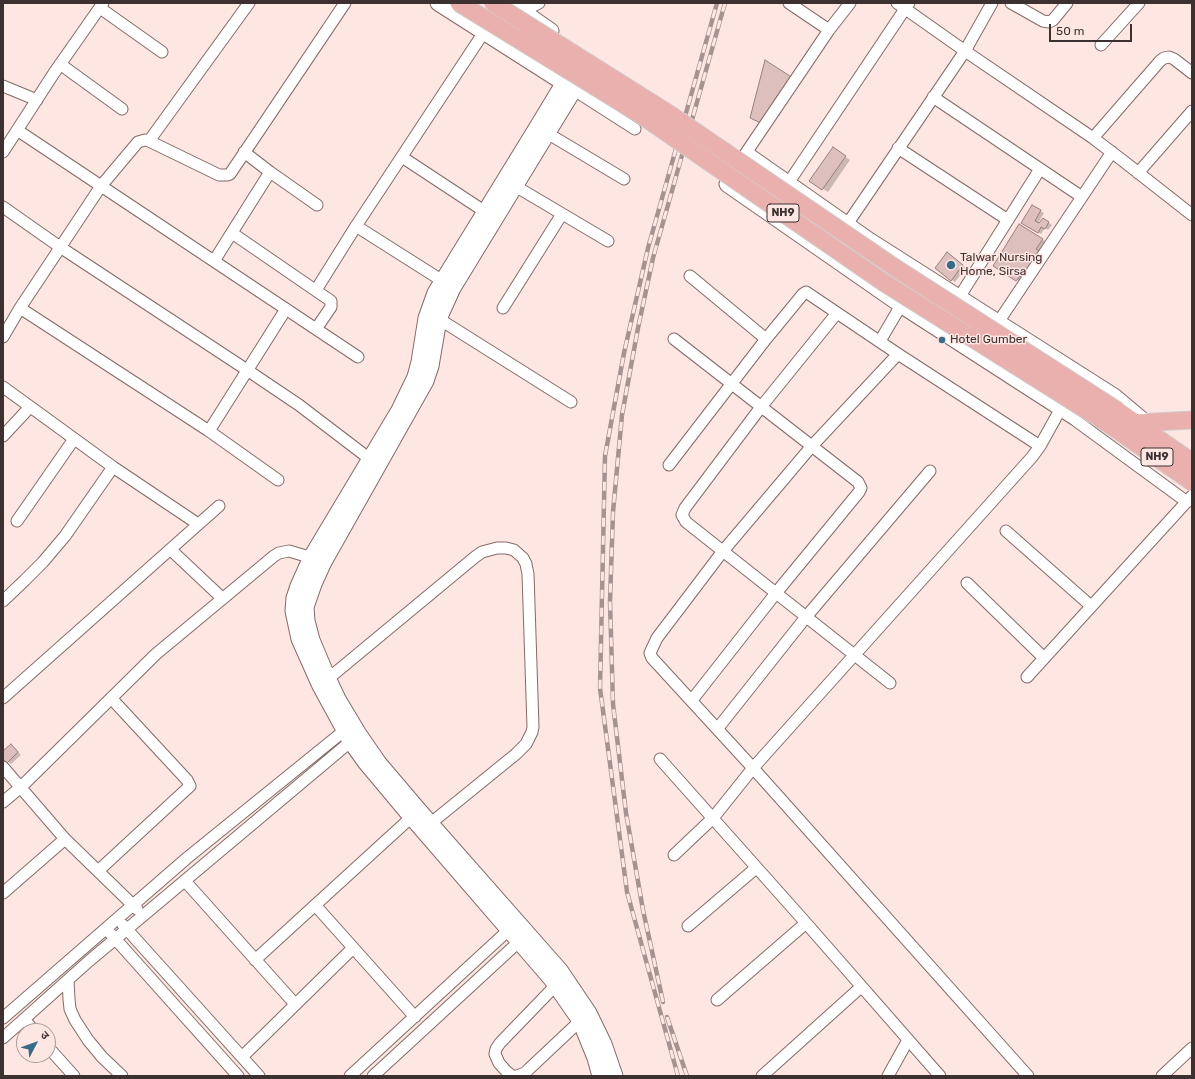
<!DOCTYPE html>
<html>
<head>
<meta charset="utf-8">
<style>
  body { margin:0 }
  #map { position:relative; width:1195px; height:1079px; overflow:hidden; background:#fee6e3; font-family:Rubik,"Noto Sans Devanagari",sans-serif }
  canvas { display:block }
  .frame { position:absolute; inset:0; border:4px solid #3c3130; pointer-events:none }
  .north { position:absolute; left:16px; top:1023px; width:40px; height:40px; box-sizing:border-box; background:#fee6e3; border:1px solid #b09e9b; border-radius:50%; rotate:49deg; font-size:11px; font-weight:700; line-height:16px; text-align:center; color:#3c3130 }
  .north::after { content:''; display:block; margin:auto; width:14px; height:18px; background:#376c88; clip-path:polygon(50% 0,100% 100%,50% 72%,0 100%) }
  .scale { position:absolute; left:1049px; top:24px; width:83px; height:18px; box-sizing:border-box; border:2px solid #3c3130; border-top:0; padding-left:5px; font-size:12px; line-height:14px; white-space:nowrap; color:#3c3130; -webkit-text-stroke:3px #fee6e3; paint-order:stroke }
</style>
</head>
<body>
<div id="map">
<canvas width="1195" height="1079"></canvas>
<div class="frame"></div>
<div class="north">उ</div>
<div class="scale">50 m</div>
</div>
<script>
const ctx = document.querySelector('canvas').getContext('2d');
ctx.lineJoin = 'round';
function fill(path, color) { ctx.fillStyle = color; ctx.fill(path, 'evenodd'); }
const shape = rows => new Path2D(rows.map(r => 'M' + r).join(''));
function trace(path, color, width, dash) { ctx.strokeStyle = color; ctx.lineWidth = width; ctx.lineCap = dash ? 'butt' : 'round'; ctx.setLineDash(dash || []); ctx.stroke(path); }
function drawText(font, color, halo, rows, align = 'center') {
  ctx.font = font + ' Rubik,sans-serif'; ctx.lineWidth = 3; ctx.setLineDash([]); ctx.textBaseline = 'middle'; ctx.strokeStyle = halo; ctx.fillStyle = color; for (const [text, x, y, turn = 0] of rows) {
    ctx.save(); ctx.translate(x, y); ctx.rotate((+turn || 0) * Math.PI / 180); ctx.textAlign = isNaN(turn) ? turn : align; if (halo) ctx.strokeText(text, 0, 0); ctx.fillText(text, 0, 0); ctx.restore();
  }
}
fill(shape([
  [838,152,850,160,828,192,811,181],
  [1032,206,1044,213,1038,223,1040,225,1043,219,1052,225,1048,230,1045,228,1041,234,1022,223],
  [1025,229,1048,243,1022,283,994,266],
  [951,255,966,268,955,282,952,280],
  [11,745,14,747,21,755,11,764,3,758,3,752]
]), '#0003');
const building = shape([
  [765,60,793,78,761,123,750,118,765,60],
  [833,147,846,156,822,190,809,181,833,147],
  [1032,205,1041,210,1035,221,1039,223,1043,218,1049,222,1045,229,1041,227,1038,233,1021,223,1032,205],
  [1019,224,1043,239,1036,249,1041,252,1024,279,1020,276,1016,281,993,266,1019,224],
  [947,252,963,265,951,281,935,268,947,252],
  [11,744,18,752,7,763,3,759,3,751,11,744]
]);
fill(building, '#ddc0bd');
trace(building, '#997e7b', 1);
const street = shape([
  [789,3,829,30],
  [850,3,829,30,725,184,726,186,900,307,1075,420,1187,502],
  [897,3,965,51,1093,138,1122,160,1192,215],
  [1011,3,1043,21,1049,22,1053,20,1067,3],
  [100,8,162,52],
  [523,11,539,3],
  [1101,45,1139,3],
  [60,64,122,109],
  [3,86,37,100],
  [568,86,635,129],
  [933,97,1082,197],
  [17,130,358,357],
  [542,130,624,179],
  [1093,138,1160,61,1164,58,1169,57,1174,59,1192,73],
  [149,141,249,3],
  [898,148,1008,220],
  [3,152,54,73,103,3],
  [747,152,871,239,1116,395,1148,422],
  [402,157,490,215],
  [270,172,317,205],
  [1138,173,1192,111],
  [789,182,909,3],
  [510,183,608,241],
  [3,207,60,247,247,370,299,405,375,463],
  [848,223,965,51,992,3],
  [356,226,449,285],
  [232,233,331,301,331,307,316,329],
  [214,261,270,172,244,152],
  [690,276,766,339],
  [316,290,356,226,484,32],
  [960,296,1040,169],
  [20,308,209,431,278,480],
  [503,308,562,214],
  [837,313,761,407,685,508,682,515,686,522,890,683],
  [439,319,571,402],
  [999,321,1112,152],
  [3,337,20,308,101,186,138,142,145,140,149,141,219,175,227,175,230,174,345,3],
  [674,339,858,482,861,488,859,492,776,593,692,700],
  [880,341,900,307],
  [898,354,811,447,723,551,657,638,650,653,652,658,753,768,1028,1076],
  [3,387,113,467,198,524],
  [209,431,286,309],
  [3,436,30,407],
  [669,465,766,339,803,294,806,292,898,354,1040,446],
  [17,521,74,439],
  [1006,531,1091,606],
  [171,550,222,598],
  [967,583,1044,658],
  [3,601,25,580,43,562,65,536,113,467],
  [1027,677,1192,496],
  [323,683,475,557,482,552,497,548,506,548,514,550,523,558,526,564,528,574,533,727,532,732,526,744,516,754,431,823],
  [3,698,219,506],
  [718,728,806,617,930,471],
  [660,759,806,923,940,1076],
  [3,767,65,839,137,909],
  [3,802,21,787,156,654,274,556,279,553,289,551,316,559],
  [674,855,713,818,753,768,1032,457,1040,446,1060,410],
  [98,871,190,786,187,780,111,698],
  [185,881,295,1004],
  [3,893,65,839],
  [315,905,415,1017],
  [123,925,259,1076],
  [688,926,756,868],
  [110,933,238,1076],
  [255,960,416,813],
  [68,980,69,999,70,1009,75,1020,88,1040,102,1057,122,1076],
  [717,1000,806,923],
  [3,1018,187,858,350,726],
  [24,1019,34,1031],
  [3,1038,89,961,356,737],
  [48,1047,74,1076],
  [242,1057,353,948],
  [350,1076,513,926],
  [373,1076,524,937],
  [514,1076,512,1076,506,1071,499,1063,495,1054,496,1049,500,1043,556,985],
  [517,1076,525,1073,529,1069,580,1021],
  [762,1076,861,987],
  [888,1076,908,1040],
  [1162,1076,1192,1048]
]);
const secondary = shape([
  [438,3,562,82,563,84,537,127,435,293,426,318,419,362,415,377,399,410,311,557,298,586,294,598,293,611,299,639,320,686,350,741,365,762,411,817,551,979,580,1021,595,1058,600,1076],
  [511,3,551,31],
  [587,68,574,90,453,288,439,319,431,366,426,381,324,562,314,584,306,607,307,621,312,640,328,678,338,699,359,734,379,763,419,810,560,970,589,1013,604,1044,615,1076]
]);
const primary = shape([
  [1118,411,1192,462],
  [1107,423,1192,482],
  [1136,423,1192,420]
]);
trace(street, '#846a68', 13);
trace(secondary, '#846a68', 17);
trace(primary, '#d0cecd', 19);
trace(street, '#fff', 11);
trace(secondary, '#fff', 15);
trace(primary, '#eab0ad', 17);
const rail = shape([
  [663,1002,643,910,626,813,613,704,610,601,613,512,622,415,638,328,653,258,725,3],
  [667,1017,687,1076],
  [678,1076,627,892,600,688,605,456,624,353,648,248,717,3]
]);
trace(rail, '#a59391', 4.5);
trace(rail, '#fee6e3', 3, [9]);
const primaryBridge = shape([
  [459,3,638,113,883,282,1107,423],
  [493,3,671,115,897,269,1118,411]
]);
trace(primaryBridge, '#d0cecd', 19, []);
trace(primaryBridge, '#eab0ad', 17);
for (const [x, y, r, color] of [
  [951,265,5,"#376c88"],
  [942,340,4,"#376c88"]
]) { const dot = new Path2D(); dot.arc(x, y, r, 0, 2 * Math.PI); ctx.fillStyle = color; ctx.fill(dot); trace(dot, '#fee6e3', 1.5); }
for (const [x, y, w] of [
  [783,213,32],
  [1157,457,32]
]) { const box = new Path2D(); box.roundRect(x - w / 2, y - 9, w, 18, 3); ctx.fillStyle = '#fee6e3'; ctx.fill(box); trace(box, '#3c3130', 1); }
drawText('bold 11px', '#3c3130', null, [
  ["NH9",783,213],
  ["NH9",1157,457]
]);
drawText('12px', '#3c3130', '#fee6e3', [
  ["Talwar Nursing",960,258],
  ["Home, Sirsa",960,272],
  ["Hotel Gumber",950,340]
], 'left');
</script>
</body>
</html>
